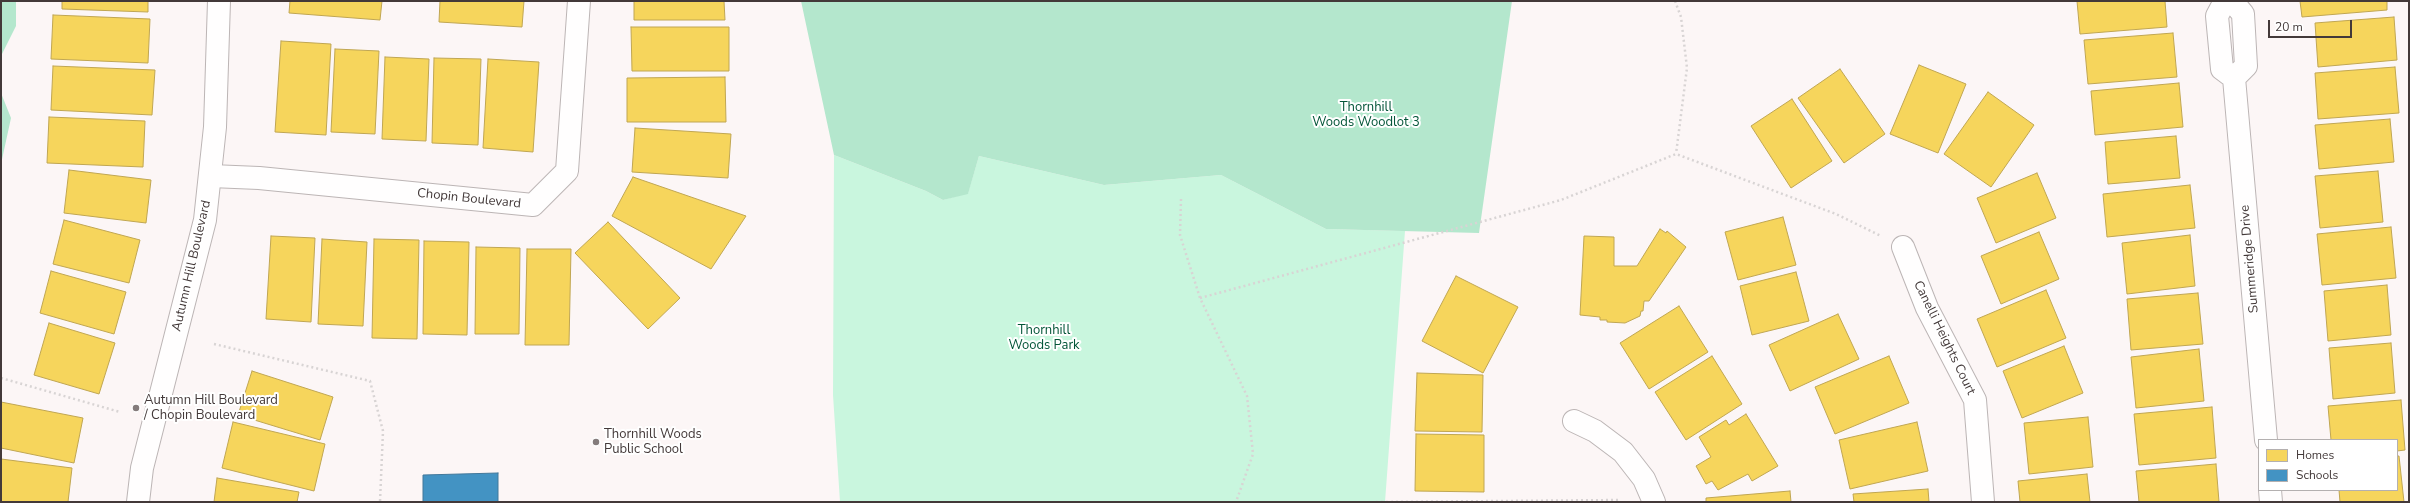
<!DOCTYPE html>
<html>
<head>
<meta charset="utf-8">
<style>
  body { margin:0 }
  #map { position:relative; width:2410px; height:503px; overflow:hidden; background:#fcf6f6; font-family:"Nunito Sans",sans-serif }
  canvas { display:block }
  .frame { position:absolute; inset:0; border:2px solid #433939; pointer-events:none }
  .legend { position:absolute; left:2258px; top:439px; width:140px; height:52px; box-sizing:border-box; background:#fff; border:1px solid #b4b0b0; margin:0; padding:5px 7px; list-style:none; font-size:12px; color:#433939 }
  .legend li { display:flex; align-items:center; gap:8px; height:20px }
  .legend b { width:20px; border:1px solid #b4b0b0 }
  .scale { position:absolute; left:2268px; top:20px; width:84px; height:18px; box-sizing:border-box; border:2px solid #433939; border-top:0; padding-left:5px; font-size:12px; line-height:14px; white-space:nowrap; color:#433939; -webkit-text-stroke:3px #fff; paint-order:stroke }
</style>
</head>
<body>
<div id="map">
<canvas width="2410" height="503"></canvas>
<div class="frame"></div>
<ul class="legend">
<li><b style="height:11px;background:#f6d55c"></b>Homes</li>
<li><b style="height:11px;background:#4393c3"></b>Schools</li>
</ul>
<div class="scale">20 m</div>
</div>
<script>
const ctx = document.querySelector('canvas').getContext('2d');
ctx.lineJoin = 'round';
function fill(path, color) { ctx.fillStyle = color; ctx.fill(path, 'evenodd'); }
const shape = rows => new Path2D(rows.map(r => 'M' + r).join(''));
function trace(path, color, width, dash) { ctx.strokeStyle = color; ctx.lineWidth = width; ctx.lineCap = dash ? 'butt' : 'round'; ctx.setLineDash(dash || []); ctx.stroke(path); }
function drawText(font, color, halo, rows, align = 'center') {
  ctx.font = font + ' "Nunito Sans",sans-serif'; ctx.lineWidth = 4; ctx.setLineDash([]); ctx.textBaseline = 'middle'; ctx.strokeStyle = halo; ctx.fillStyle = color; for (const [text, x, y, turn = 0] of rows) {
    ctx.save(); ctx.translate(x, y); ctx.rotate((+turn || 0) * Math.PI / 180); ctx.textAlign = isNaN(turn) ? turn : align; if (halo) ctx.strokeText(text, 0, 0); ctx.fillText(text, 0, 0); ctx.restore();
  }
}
fill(shape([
  [834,155,926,191,943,200,968,193,979,156,1104,185,1221,175,1326,229,1405,231,1385,502,840,502,833,395]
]), '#c9f6de');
fill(shape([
  [1,1,16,1,16,26,1,56],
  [801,1,1512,1,1479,233,1326,229,1221,175,1104,185,979,156,968,194,943,200,926,191,834,155],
  [1,93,11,118,1,164]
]), '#b4e7cd');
const homes = shape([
  [62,1,148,1,148,12,62,9,62,1],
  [290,1,382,1,380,20,289,13,290,1],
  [440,1,524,1,522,27,439,22,440,1],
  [634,1,724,1,725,20,634,20,634,1],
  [2077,1,2165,1,2167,27,2080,34,2077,1],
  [2300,1,2387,1,2387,10,2302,17,2300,1],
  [53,15,150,19,148,63,51,59,53,15],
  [2394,17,2397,60,2318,67,2315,23,2394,17],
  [631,27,729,27,729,71,632,71,631,27],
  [2173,33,2177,77,2088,84,2084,40,2173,33],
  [281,41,331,44,326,135,275,132,281,41],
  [335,49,379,51,375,134,331,132,335,49],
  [385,57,429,59,426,141,382,139,385,57],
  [434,58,481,59,478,145,432,143,434,58],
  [488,59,539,62,533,152,483,148,488,59],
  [1919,65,1966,84,1938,153,1890,134,1919,65],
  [53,66,155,70,152,115,51,110,53,66],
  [2395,67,2399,113,2318,119,2315,73,2395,67],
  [1840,69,1885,134,1844,163,1798,98,1840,69],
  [725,77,726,122,627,122,627,78,725,77],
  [2179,83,2183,127,2095,135,2091,91,2179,83],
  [1988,92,2034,125,1991,187,1944,154,1988,92],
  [1792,99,1832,161,1791,188,1751,126,1792,99],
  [49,117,145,121,143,167,47,163,49,117],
  [2390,119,2394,162,2319,169,2315,125,2390,119],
  [635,128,731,134,728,178,632,172,635,128],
  [2176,136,2180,178,2108,184,2105,142,2176,136],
  [69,170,151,180,146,223,64,213,69,170],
  [2378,171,2383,222,2320,228,2315,176,2378,171],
  [2037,173,2056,218,1996,243,1977,198,2037,173],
  [633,177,746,216,711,269,612,216,633,177],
  [2190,185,2195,228,2107,237,2103,194,2190,185],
  [1783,217,1796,265,1738,280,1725,232,1783,217],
  [64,220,140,240,129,283,53,264,64,220],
  [608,222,680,298,648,329,575,253,608,222],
  [2391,227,2396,278,2322,285,2317,234,2391,227],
  [1660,229,1666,233,1667,231,1686,247,1649,301,1644,301,1643,311,1641,311,1640,316,1625,323,1607,322,1607,320,1600,320,1600,317,1580,315,1584,236,1614,237,1614,266,1637,266,1660,229],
  [2039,232,2059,279,2001,304,1981,256,2039,232],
  [2190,235,2195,286,2127,294,2122,243,2190,235],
  [271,236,315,238,311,322,266,319,271,236],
  [322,239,367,242,363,326,318,324,322,239],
  [374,239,419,240,417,339,372,338,374,239],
  [424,241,469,242,467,335,423,334,424,241],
  [476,247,520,248,519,334,475,334,476,247],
  [527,249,571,249,569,345,525,345,527,249],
  [51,271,126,292,114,334,40,313,51,271],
  [1796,272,1809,321,1752,335,1740,286,1796,272],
  [1456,276,1518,307,1483,373,1422,341,1456,276],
  [2387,285,2391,335,2328,341,2324,291,2387,285],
  [2046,290,2066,338,1997,367,1977,319,2046,290],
  [2198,293,2203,344,2131,350,2127,299,2198,293],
  [1679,306,1708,352,1649,389,1620,343,1679,306],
  [1838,314,1859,359,1790,391,1769,345,1838,314],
  [49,323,115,343,99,394,34,375,49,323],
  [2391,343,2395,393,2333,399,2329,348,2391,343],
  [2064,346,2083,393,2022,418,2003,371,2064,346],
  [2199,349,2204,401,2136,408,2131,357,2199,349],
  [1712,356,1742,404,1686,440,1655,392,1712,356],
  [1889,356,1909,403,1835,434,1815,387,1889,356],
  [252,371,333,397,320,440,238,415,252,371],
  [1417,373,1483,375,1482,432,1415,431,1417,373],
  [2401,400,2405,450,2397,451,2397,440,2331,440,2328,406,2401,400],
  [1,402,83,418,74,463,1,448,1,402],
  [2212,407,2216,458,2139,465,2134,414,2212,407],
  [1746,414,1778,466,1752,481,1748,474,1718,490,1712,481,1706,484,1696,466,1711,457,1699,437,1726,420,1729,425,1746,414],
  [2088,417,2093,467,2029,474,2024,423,2088,417],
  [233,422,325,444,314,491,222,468,233,422],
  [1917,422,1928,471,1850,489,1839,440,1917,422],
  [1416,434,1484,435,1484,492,1415,491,1416,434],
  [2397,456,2399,456,2404,502,2340,502,2339,490,2397,490,2397,456],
  [1,459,72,468,68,502,1,502,1,459],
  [2216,464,2219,502,2139,502,2136,471,2216,464],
  [2087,474,2090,502,2020,502,2018,481,2087,474],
  [217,478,299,492,297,502,214,502,217,478],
  [1928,489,1929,502,1854,502,1853,494,1928,489],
  [1790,491,1791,502,1706,502,1706,498,1790,491]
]);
fill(homes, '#f6d55c');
trace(homes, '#c0a652', 1);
const schools = shape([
  [498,473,498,502,423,502,423,475,498,473]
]);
fill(schools, '#4393c3');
trace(schools, '#43789a', 1);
const street = shape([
  [211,176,259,178,533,205,567,171,579,1],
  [1903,247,1927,308,1975,400,1983,502],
  [1574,421,1595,431,1623,452,1644,479,1654,502]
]);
const secondary = shape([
  [2225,1,2217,16,2222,69,2234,78,2266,440],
  [2232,1,2243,14,2246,66,2234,78],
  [2270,490,2271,502],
  [138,502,142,468,205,220,215,127,219,1]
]);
trace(street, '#bcb5b5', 24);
trace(secondary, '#bcb5b5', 24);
trace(shape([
  [1675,1,1681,17,1687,68,1676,154],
  [1181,199,1180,235,1200,298,1247,396,1253,454,1236,502],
  [1200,298,1561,200,1676,154,1836,214,1881,236],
  [214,344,370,381,383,431,380,502],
  [1,378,120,412],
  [1376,502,1621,500]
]), '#d8d4d4', 2.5, [2, 3]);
trace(street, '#fffefe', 22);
trace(secondary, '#fffefe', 22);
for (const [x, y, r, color] of [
  [136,408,4,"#847b7b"],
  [596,442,4,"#847b7b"]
]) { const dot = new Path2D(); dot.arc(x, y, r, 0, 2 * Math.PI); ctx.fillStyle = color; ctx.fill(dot); trace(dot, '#fff', 1.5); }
drawText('13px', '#035538', '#fff', [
  ["Thornhill",1366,108],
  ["Woods Woodlot 3",1366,123],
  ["Thornhill",1044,331],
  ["Woods Park",1044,346]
]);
drawText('13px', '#433939', '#fff', [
  ["Chopin Boulevard",469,199,6],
  ["Summeridge Drive",2250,259,-95],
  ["Autumn Hill Boulevard",192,266,-77],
  ["Canelli Heights Court",1944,338,64]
]);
drawText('13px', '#433939', '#fff', [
  ["Autumn Hill Boulevard",144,401],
  ["/ Chopin Boulevard",144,416],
  ["Thornhill Woods",604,435],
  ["Public School",604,450]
], 'left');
</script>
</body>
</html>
